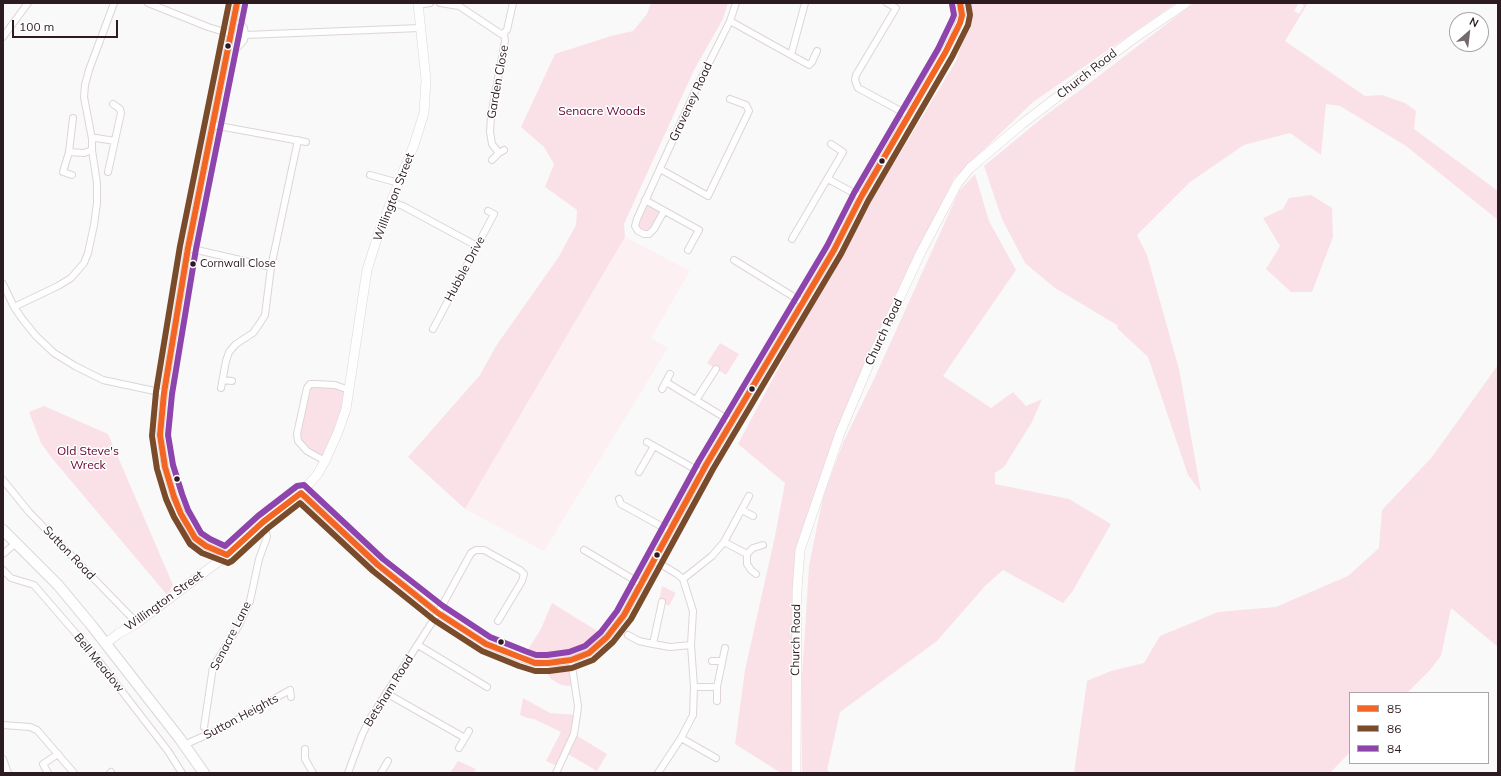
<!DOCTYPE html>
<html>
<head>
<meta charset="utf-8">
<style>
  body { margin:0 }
  #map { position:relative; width:1501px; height:776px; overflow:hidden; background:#f9f9f9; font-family:Mulish,sans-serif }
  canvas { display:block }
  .frame { position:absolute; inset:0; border:4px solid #2c1c21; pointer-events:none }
  .legend { position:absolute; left:1349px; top:692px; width:140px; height:72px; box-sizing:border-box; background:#fff; border:1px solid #aba4a6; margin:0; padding:5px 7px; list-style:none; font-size:12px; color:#2c1c21 }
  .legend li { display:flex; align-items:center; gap:8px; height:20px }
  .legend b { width:20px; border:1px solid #aba4a6 }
  .north { position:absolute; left:1449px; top:12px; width:40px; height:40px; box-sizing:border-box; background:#fff; border:1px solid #aba4a6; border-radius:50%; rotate:28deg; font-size:11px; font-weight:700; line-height:16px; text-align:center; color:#2c1c21 }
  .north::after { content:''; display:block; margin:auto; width:14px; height:18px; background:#74696d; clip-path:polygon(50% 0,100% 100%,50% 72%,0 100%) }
  .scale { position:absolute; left:12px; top:20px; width:106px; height:18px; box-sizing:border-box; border:2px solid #2c1c21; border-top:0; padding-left:5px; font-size:12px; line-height:14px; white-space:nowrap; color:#2c1c21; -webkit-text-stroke:3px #fff; paint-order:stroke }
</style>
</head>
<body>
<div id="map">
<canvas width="1501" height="776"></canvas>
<div class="frame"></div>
<ul class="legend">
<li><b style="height:5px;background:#f26522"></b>85</li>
<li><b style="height:5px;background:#7a4b2a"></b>86</li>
<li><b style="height:5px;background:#8e44ad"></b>84</li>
</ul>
<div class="north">N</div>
<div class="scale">100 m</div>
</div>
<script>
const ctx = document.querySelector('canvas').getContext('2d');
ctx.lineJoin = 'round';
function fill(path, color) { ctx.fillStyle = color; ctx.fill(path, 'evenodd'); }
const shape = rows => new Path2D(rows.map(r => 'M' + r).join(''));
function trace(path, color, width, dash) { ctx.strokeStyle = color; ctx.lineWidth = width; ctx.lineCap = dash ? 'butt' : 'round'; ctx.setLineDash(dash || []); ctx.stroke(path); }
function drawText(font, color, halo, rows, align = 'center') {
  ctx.font = font + ' Mulish,sans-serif'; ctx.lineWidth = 3; ctx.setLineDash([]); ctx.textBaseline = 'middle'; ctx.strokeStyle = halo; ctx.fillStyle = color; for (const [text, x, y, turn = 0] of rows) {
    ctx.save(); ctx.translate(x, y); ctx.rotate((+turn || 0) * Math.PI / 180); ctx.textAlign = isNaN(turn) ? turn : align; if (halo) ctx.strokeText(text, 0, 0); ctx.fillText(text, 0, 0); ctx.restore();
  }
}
fill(shape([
  [625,237,690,271,651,338,668,348,544,551,465,509]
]), '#fcf0f3');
fill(shape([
  [651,3,728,3,723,19,694,70,624,224,625,237,465,509,408,457,480,375,496,346,558,258,576,225,577,210,545,187,554,164,544,147,521,127,555,54,611,36,633,31,647,14],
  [968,3,1176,3,1033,102,954,178,851,396,798,544,792,773,781,773,735,744,745,670,775,536,785,483,738,444,843,247,956,61,972,13],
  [1194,3,1299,3,1294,11,1299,14,1304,6,1300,3,1308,3,1285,41,1365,96,1382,95,1405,103,1416,111,1414,129,1498,191,1498,220,1406,146,1340,106,1326,104,1321,155,1290,133,1244,145,1190,182,1137,235,1147,255,1179,369,1201,492,1188,475,1148,357,1118,329,1117,325,1055,288,1025,263,1002,219,984,166,1047,114,1083,88],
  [975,174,989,221,1016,270,943,376,991,408,1013,392,1026,406,1042,399,1032,422,1004,467,995,473,995,484,1069,499,1111,524,1072,592,1063,603,1003,570,985,586,937,641,840,712,827,770,832,773,802,773,802,677,809,566,823,497,843,443,875,377,959,191],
  [1311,195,1332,208,1333,237,1312,292,1291,292,1266,269,1280,246,1263,218,1283,209,1289,198],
  [645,200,664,211,649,234,638,231,637,219],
  [720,343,739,354,726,375,707,363],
  [1498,365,1498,647,1451,608,1441,656,1429,671,1407,693,1350,693,1350,752,1330,773,1074,773,1087,681,1111,671,1144,663,1160,636,1218,612,1276,607,1348,576,1379,548,1382,510,1432,457],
  [315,384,349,390,325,461,298,441,307,388],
  [44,406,108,434,173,585,167,595,51,457,41,443,29,412],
  [662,586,676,593,669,606,659,601],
  [552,603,607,637,597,646,571,660,575,685,567,686,559,684,551,679,547,673,548,663,522,659,541,629],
  [523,698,550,713,577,715,574,734,607,754,597,771,566,753,559,767,546,761,561,732,534,719,527,718,520,715],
  [458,761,476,769,473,773,450,773]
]), '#fae1e7');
const street = shape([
  [148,3,208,27,231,34],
  [440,3,459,6,501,34,504,33],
  [887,3,896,8,856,75,855,80,858,88,908,115],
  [418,5,430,3],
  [730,21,809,65,812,62,817,51],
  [504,33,507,30,513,3],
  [245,35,420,28],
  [3,37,28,3],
  [238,47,244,40,245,35,244,28,240,23],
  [791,55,805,3],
  [213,125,306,142],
  [92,139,96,138,115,141],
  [69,152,84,153,92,150],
  [499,153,492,144,490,132,491,116,505,41,504,33],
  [492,160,499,153,504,150],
  [660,169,708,196,749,111,746,105,730,99],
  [108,172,121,113,120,109,113,104],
  [72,175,63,172,69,152,73,118],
  [370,175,399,183],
  [828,179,861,197],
  [645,200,699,230,688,250],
  [391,202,403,206,477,246],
  [664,211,654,229,649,234,644,234,638,231,635,226,637,219,697,87,730,21,736,3],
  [792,239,843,152,831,144],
  [188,248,271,267,298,140],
  [734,260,802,302],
  [3,284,14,307,23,320,36,336,54,353,75,366,103,380,164,393],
  [14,307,58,286,71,278,84,263,88,253,94,225,97,203,97,183,92,150,92,139,84,97,85,85,89,70,114,3],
  [433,329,494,214,488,211],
  [223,380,232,381],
  [666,382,732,422],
  [221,388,226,361,229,352,236,344,253,333,260,323,265,315,271,267],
  [662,389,670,374],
  [696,400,716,369],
  [647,442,702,473],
  [325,461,307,451,298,441,297,434,307,388,310,384,315,384,335,385,349,390],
  [639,472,654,446],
  [3,480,29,512,137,623],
  [301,493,378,565,438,613,486,644,522,659,535,663,560,662,571,660,589,653,607,637,624,615,706,465,834,250,861,197,954,35,962,15,960,3],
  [619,499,621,504,670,531],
  [742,510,753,516],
  [724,542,747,554],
  [584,550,641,584],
  [3,554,16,543],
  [227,555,206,546,195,538,188,527,174,497,165,467,160,435,164,393,188,248,237,3],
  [654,560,677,574,683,579,693,611,691,645,694,687,693,715,681,738,658,773],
  [3,570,11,578,34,585,91,651,168,751,182,773],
  [756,574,751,570,747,564,747,554,753,548,763,545],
  [683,579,712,556,724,542,749,496],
  [628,635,639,641,653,644,670,647,691,645],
  [653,644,662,602],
  [418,645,487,687],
  [712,661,722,661],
  [694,687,717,687],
  [386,693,465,738],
  [717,701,717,687,725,648],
  [3,725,30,727,37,730,74,773],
  [204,727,213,667,238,627,250,601,259,559,267,537,263,522],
  [681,738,716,758],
  [184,745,224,727,290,690,291,697],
  [459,748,469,731],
  [305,749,305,759,313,773],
  [3,759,8,773],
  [48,773,43,764,58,754],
  [110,773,111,772],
  [348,773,362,735,371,717,438,613,471,553,476,550,484,550,520,570,524,574,522,581,498,621],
  [381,773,388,761],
  [556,773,574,734,577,715,578,706,571,660]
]);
const secondary = shape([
  [106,643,118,634,137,623,227,555,263,522,301,493,317,475,325,461,338,432,346,409,367,270,379,232,414,145,424,113,426,80,418,3],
  [796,773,797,590,800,550,840,433,872,357,921,252,957,184,970,168,1022,124,1133,39,1186,3]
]);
const primary = shape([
  [3,530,58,585,92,626,180,739,204,773]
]);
trace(street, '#ddd5d7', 8);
trace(secondary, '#ddd5d7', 10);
trace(primary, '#ddd5d7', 12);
trace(street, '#fefefe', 6);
trace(secondary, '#fefefe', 9);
trace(primary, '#fefefe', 10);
trace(shape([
  [237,3,188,248,164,393,160,435,165,467,174,497,181,514,195,538,206,546,227,555,263,522,301,493,378,565,438,613,486,644,535,663,548,663,571,660,589,653,607,637,624,615,706,465,834,250,861,197,945,53,960,23,962,15,960,3]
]), '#f26522', 6);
trace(shape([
  [229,3,180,246,156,392,152,436,157,469,166,499,174,517,190,544,202,553,228,563,232,561,268,528,300,503,373,571,434,620,482,651,519,666,535,671,549,671,572,668,593,660,613,642,631,619,713,469,841,254,868,201,952,57,968,25,970,15,968,3]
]), '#7a4b2a', 6);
trace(shape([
  [245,5,196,249,172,394,168,435,173,465,182,494,188,510,201,533,210,539,225,546,258,516,297,486,304,485,383,559,443,606,490,637,525,651,536,655,547,655,569,652,585,646,601,632,617,611,699,461,827,246,854,193,938,49,952,20,954,15,952,4]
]), '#8e44ad', 6);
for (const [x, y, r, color] of [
  [228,46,3.5,"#2c1c21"],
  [882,161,3.5,"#2c1c21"],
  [193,264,3.5,"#2c1c21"],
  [752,389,3.5,"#2c1c21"],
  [177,479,3.5,"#2c1c21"],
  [657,555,3.5,"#2c1c21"],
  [501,642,3.5,"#2c1c21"]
]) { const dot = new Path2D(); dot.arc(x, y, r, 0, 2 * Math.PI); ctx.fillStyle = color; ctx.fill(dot); trace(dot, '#fff', 1.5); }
drawText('11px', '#2c1c21', '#fff', [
  ["Cornwall Close",200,264]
], 'left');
drawText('12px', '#2c1c21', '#fff', [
  ["Church Road",1087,74,-38],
  ["Garden Close",498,82,-80],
  ["Graveney Road",691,102,-65],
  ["Willington Street",394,197,-69],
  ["Hubble Drive",465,269,-62],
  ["Church Road",884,332,-65],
  ["Sutton Road",69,553,46],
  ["Willington Street",164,601,-36],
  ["Senacre Lane",231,636,-63],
  ["Church Road",796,640,-89],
  ["Bell Meadow",99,663,51],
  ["Betsham Road",389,691,-58],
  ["Sutton Heights",241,717,-28]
]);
drawText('12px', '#61002e', '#fff', [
  ["Senacre Woods",602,111],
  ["Old Steve's",88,451],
  ["Wreck",88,465]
]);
</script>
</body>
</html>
